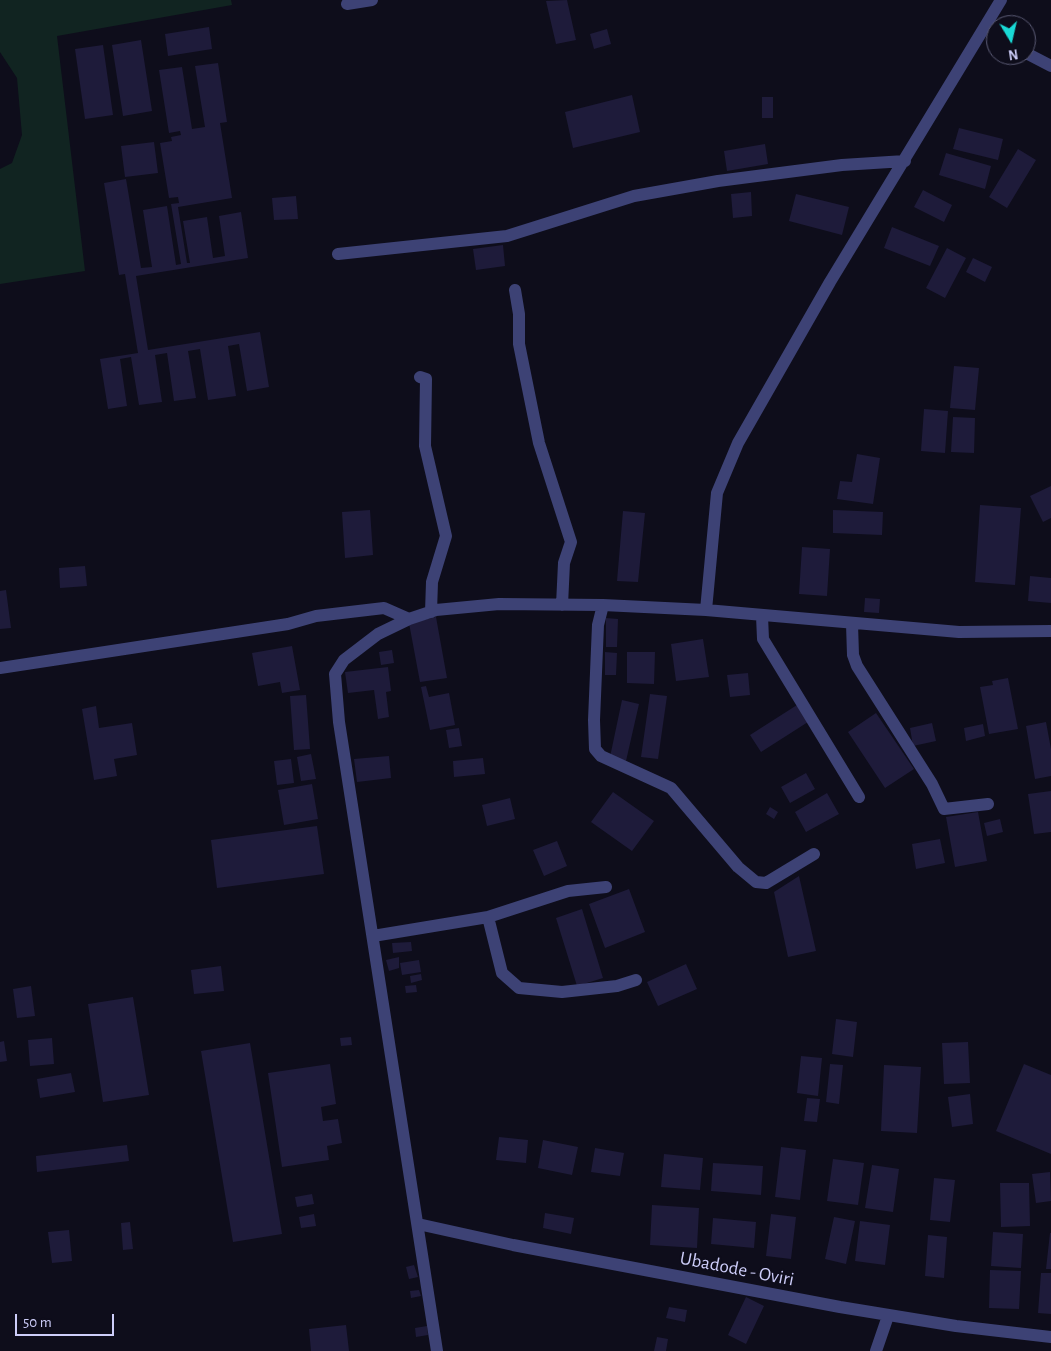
<!DOCTYPE html>
<html>
<head>
<meta charset="utf-8">
<style>
  body { margin:0 }
  #map { position:relative; width:1051px; height:1351px; overflow:hidden; background:#0e0d1b; font-family:"Alegreya Sans",sans-serif }
  canvas { display:block }
  .north { position:absolute; left:986px; top:15px; width:50px; height:50px; box-sizing:border-box; background:#0e0d1b; border:1px solid #5a5a74; border-radius:50%; rotate:171deg; font-size:14px; font-weight:700; line-height:20px; text-align:center; color:#cdcdf9 }
  .north::after { content:''; display:block; margin:auto; width:18px; height:22px; background:#19d9d5; clip-path:polygon(50% 0,100% 100%,50% 72%,0 100%) }
  .scale { position:absolute; left:15px; top:1314px; width:99px; height:22px; box-sizing:border-box; border:2px solid #cdcdf9; border-top:0; padding-left:6px; font-size:15px; line-height:18px; white-space:nowrap; color:#cdcdf9; -webkit-text-stroke:4px #0e0d1b; paint-order:stroke }
</style>
</head>
<body>
<div id="map">
<canvas width="1051" height="1351"></canvas>
<div class="north">N</div>
<div class="scale">50 m</div>
</div>
<script>
const ctx = document.querySelector('canvas').getContext('2d');
ctx.lineJoin = 'round';
function fill(path, color) { ctx.fillStyle = color; ctx.fill(path, 'evenodd'); }
const shape = rows => new Path2D(rows.map(r => 'M' + r).join(''));
function trace(path, color, width, dash) { ctx.strokeStyle = color; ctx.lineWidth = width; ctx.lineCap = dash ? 'butt' : 'round'; ctx.setLineDash(dash || []); ctx.stroke(path); }
function drawText(font, color, halo, rows, align = 'center') {
  ctx.font = font + ' "Alegreya Sans",sans-serif'; ctx.lineWidth = 4; ctx.setLineDash([]); ctx.textBaseline = 'middle'; ctx.strokeStyle = halo; ctx.fillStyle = color; for (const [text, x, y, turn = 0] of rows) {
    ctx.save(); ctx.translate(x, y); ctx.rotate((+turn || 0) * Math.PI / 180); ctx.textAlign = isNaN(turn) ? turn : align; if (halo) ctx.strokeText(text, 0, 0); ctx.fillText(text, 0, 0); ctx.restore();
  }
}
fill(shape([
  [0,0,231,0,232,5,57,36,85,271,0,284,0,169,12,163,22,135,17,78,0,52]
]), '#112421');
fill(shape([
  [567,0,576,40,556,44,546,1],
  [209,27,212,49,168,56,165,34],
  [607,29,611,44,594,49,590,34],
  [141,40,152,111,123,116,112,45],
  [103,45,113,115,85,119,75,49],
  [218,63,227,122,220,123,232,198,178,207,187,263,190,263,183,221,207,217,213,258,225,256,219,216,241,212,248,258,136,276,148,350,260,332,269,387,247,391,239,344,228,346,236,396,208,400,200,349,188,351,196,398,174,401,167,353,155,355,162,402,139,405,131,357,120,359,127,406,108,409,100,359,138,353,125,274,119,275,104,183,126,179,141,268,152,267,143,210,167,206,176,265,181,264,171,204,179,203,178,197,169,198,160,143,172,141,171,137,181,135,180,131,169,133,159,70,182,67,192,129,205,127,195,66],
  [632,95,640,132,573,148,565,112],
  [762,97,773,97,773,118,762,118],
  [959,128,1003,139,998,160,953,149],
  [154,142,158,173,125,177,121,146],
  [765,144,768,164,727,171,724,151],
  [1018,149,1036,160,1007,208,989,197],
  [946,153,991,166,985,189,939,175],
  [923,190,952,205,944,222,914,207],
  [751,192,752,216,733,218,731,194],
  [796,194,849,207,842,235,789,221],
  [296,196,298,219,274,220,272,198],
  [892,227,939,246,930,266,884,248],
  [503,245,505,266,476,270,473,249],
  [947,248,966,258,945,298,926,288],
  [973,258,992,267,985,282,966,272],
  [954,366,979,368,975,410,950,408],
  [924,409,948,411,945,453,921,451],
  [953,417,975,418,974,453,951,452],
  [857,454,880,458,873,504,837,499,840,481,852,482],
  [1051,486,1051,518,1043,522,1030,496],
  [980,505,1021,508,1015,585,975,582],
  [370,510,373,555,345,558,342,512],
  [833,510,883,512,882,535,833,533],
  [623,511,645,513,638,582,617,581],
  [802,547,830,549,827,596,799,594],
  [85,566,87,586,60,588,59,568],
  [1030,576,1051,578,1051,603,1028,601],
  [6,590,11,628,0,629,0,591],
  [865,598,880,599,879,613,864,612],
  [436,617,447,678,420,682,409,623],
  [606,618,618,619,617,647,606,647],
  [703,639,709,677,676,681,671,644],
  [292,646,300,690,282,693,280,682,258,686,252,653],
  [392,650,394,663,381,665,379,652],
  [605,652,617,653,616,675,605,675],
  [627,652,655,652,654,684,627,683],
  [388,667,391,691,386,692,389,717,378,719,374,690,348,693,345,672],
  [748,673,750,695,730,697,727,675],
  [1008,678,1018,729,989,734,980,687,993,685,992,681],
  [426,686,429,697,449,693,455,725,430,730,421,687],
  [650,694,667,696,658,759,641,757],
  [306,695,310,749,294,750,290,696],
  [622,700,639,704,626,761,610,757],
  [797,705,808,722,761,752,750,735],
  [96,706,99,728,132,723,137,755,114,759,117,776,94,780,82,709],
  [876,713,914,769,885,788,848,732],
  [1046,722,1051,749,1051,776,1035,779,1026,726],
  [932,723,936,741,913,746,910,728],
  [983,724,985,736,966,741,964,728],
  [459,728,462,746,449,748,446,730],
  [311,754,316,779,301,781,297,757],
  [389,756,391,778,357,782,354,759],
  [483,758,485,774,454,777,453,761],
  [291,759,294,783,277,785,274,761],
  [806,773,815,789,790,803,781,787],
  [312,784,318,819,284,825,278,790],
  [1051,791,1051,832,1034,834,1028,794],
  [613,792,654,821,632,851,591,822],
  [827,793,839,814,806,832,795,812],
  [510,798,515,819,487,826,482,805],
  [770,807,778,812,774,819,766,814],
  [978,812,987,861,955,867,946,817],
  [1000,819,1003,832,987,836,984,823],
  [317,826,324,874,217,888,211,840],
  [940,839,945,863,916,869,912,844],
  [557,841,567,866,544,876,533,850],
  [799,876,816,951,788,957,774,892],
  [629,889,645,932,605,948,589,904],
  [582,909,603,978,577,986,556,918],
  [411,942,412,951,393,953,392,943],
  [399,957,399,968,389,971,386,960],
  [419,960,421,972,402,975,400,963],
  [686,964,697,989,658,1006,647,982],
  [221,966,224,991,194,994,191,970],
  [421,974,422,980,411,983,410,976],
  [416,985,417,992,406,993,405,986],
  [31,986,35,1016,17,1018,13,989],
  [133,997,149,1095,103,1102,88,1004],
  [836,1019,857,1022,853,1057,832,1054],
  [351,1037,352,1045,341,1046,340,1038],
  [52,1038,54,1064,30,1066,28,1040],
  [4,1041,7,1061,0,1062,0,1042],
  [968,1042,970,1083,944,1084,942,1043],
  [250,1043,282,1234,233,1242,201,1051],
  [801,1056,822,1058,818,1096,797,1093],
  [330,1064,336,1104,321,1107,323,1121,338,1119,342,1143,327,1146,329,1160,282,1167,268,1073],
  [830,1064,843,1065,839,1104,826,1102],
  [1024,1064,1051,1075,1051,1154,996,1131],
  [884,1065,921,1067,917,1133,881,1131],
  [71,1073,75,1092,40,1098,37,1079],
  [970,1094,973,1124,952,1127,948,1097],
  [807,1098,820,1099,817,1122,804,1121],
  [499,1137,528,1140,526,1163,496,1160],
  [543,1140,578,1147,572,1175,538,1168],
  [127,1145,129,1161,37,1172,36,1156],
  [781,1147,806,1150,800,1200,775,1197],
  [595,1148,624,1153,620,1176,591,1172],
  [664,1154,703,1158,700,1190,661,1187],
  [833,1159,864,1163,858,1205,827,1201],
  [713,1163,763,1166,761,1195,711,1191],
  [872,1165,899,1169,893,1212,865,1208],
  [1050,1172,1051,1201,1036,1203,1032,1174],
  [934,1178,955,1180,950,1222,930,1220],
  [1000,1183,1029,1183,1030,1226,1001,1227],
  [312,1194,314,1204,297,1207,295,1197],
  [652,1205,699,1208,697,1248,650,1245],
  [545,1213,574,1218,571,1234,543,1228],
  [314,1214,316,1226,301,1228,299,1217],
  [771,1214,796,1217,791,1259,766,1256],
  [834,1217,855,1221,846,1264,825,1259],
  [713,1218,756,1222,754,1248,711,1244],
  [860,1221,890,1225,885,1265,855,1261],
  [130,1222,133,1249,123,1250,121,1223],
  [69,1230,72,1261,52,1263,48,1232],
  [993,1232,1023,1234,1021,1268,991,1266],
  [1050,1233,1051,1233,1051,1269,1046,1269],
  [928,1235,947,1237,944,1278,925,1276],
  [414,1265,418,1277,409,1279,406,1267],
  [990,1270,1021,1271,1019,1309,989,1308],
  [1041,1273,1051,1273,1051,1314,1038,1313],
  [419,1290,421,1296,411,1298,410,1291],
  [746,1297,764,1306,746,1344,728,1335],
  [669,1307,687,1310,685,1322,666,1318],
  [346,1325,349,1351,311,1351,309,1329],
  [427,1326,428,1335,416,1337,415,1328],
  [657,1337,668,1339,666,1351,654,1351]
]), '#1e1b3a');
trace(shape([
  [347,4,372,0],
  [1026,53,1051,66],
  [338,254,507,236,634,196,718,181,842,165,905,161],
  [515,290,519,314,519,344,539,443,571,542,564,563,562,605],
  [420,377,426,379,425,446,446,536,432,582,431,612],
  [603,605,598,625,594,720,595,749,601,756,671,788,738,867,756,882,766,883,814,854],
  [706,610,717,493,738,443,830,282,1001,0],
  [762,616,763,639,859,797],
  [852,624,853,655,857,666,932,784,944,809,988,804],
  [0,668,288,624,316,616,384,608,409,619],
  [488,917,502,973,519,988,562,992,617,986,636,980],
  [373,936,488,917,568,891,606,887],
  [418,1224,513,1245,840,1307,956,1326,1051,1337],
  [437,1351,339,722,335,674,344,660,378,634,409,619,436,610,499,604,603,605,706,610,959,632,1051,631],
  [876,1351,888,1316]
]), '#3d4275', 12);
drawText('19px', '#cdcdf9', '#0e0d1b', [
  ["Ubadode - Oviri",737,1269,11]
]);
</script>
</body>
</html>
